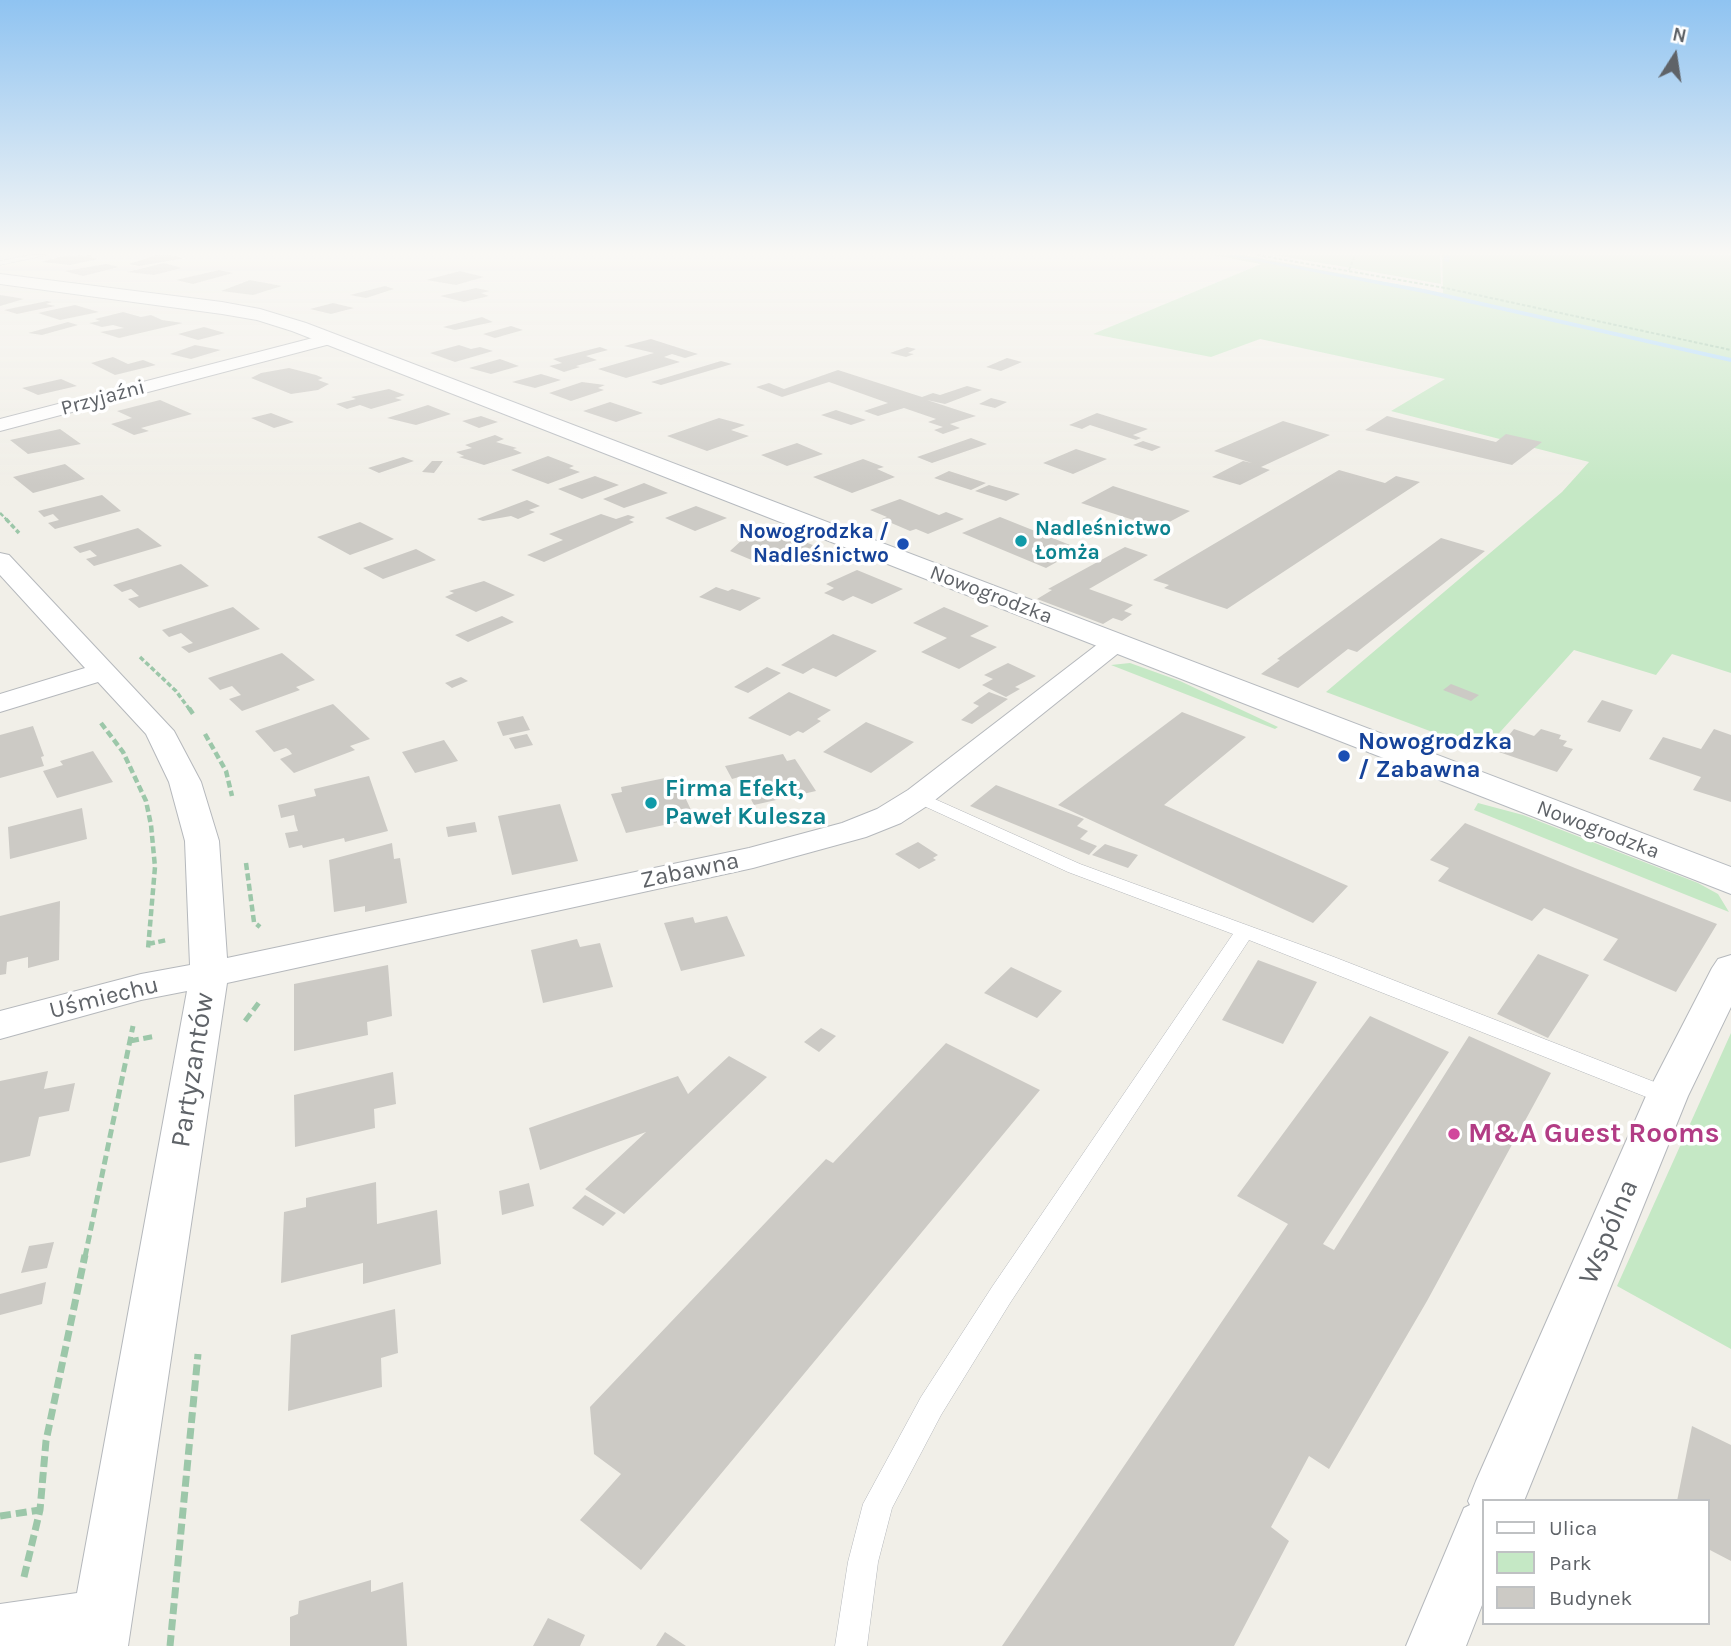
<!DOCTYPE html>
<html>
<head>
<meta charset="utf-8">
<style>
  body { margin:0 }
  #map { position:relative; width:1731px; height:1646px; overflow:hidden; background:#f1efe8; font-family:Karla,sans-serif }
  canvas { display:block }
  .legend { position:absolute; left:1482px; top:1499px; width:228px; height:126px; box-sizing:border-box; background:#fff; border:2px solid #bfc1c3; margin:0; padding:9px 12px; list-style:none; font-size:21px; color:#5f6368 }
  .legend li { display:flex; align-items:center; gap:14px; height:35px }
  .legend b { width:35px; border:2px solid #bfc1c3 }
  .north { position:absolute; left:1640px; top:21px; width:70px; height:70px; -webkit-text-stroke:5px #fff; paint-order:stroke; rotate:12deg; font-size:19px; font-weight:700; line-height:28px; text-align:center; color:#5f6368 }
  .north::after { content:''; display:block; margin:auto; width:24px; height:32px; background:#5f6368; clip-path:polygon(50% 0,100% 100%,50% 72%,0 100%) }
</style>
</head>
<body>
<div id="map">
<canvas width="1731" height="1646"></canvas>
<ul class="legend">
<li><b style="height:9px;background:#fff"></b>Ulica</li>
<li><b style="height:19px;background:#c5e8c5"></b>Park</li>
<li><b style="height:19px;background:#cccac5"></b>Budynek</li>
</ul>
<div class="north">N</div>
</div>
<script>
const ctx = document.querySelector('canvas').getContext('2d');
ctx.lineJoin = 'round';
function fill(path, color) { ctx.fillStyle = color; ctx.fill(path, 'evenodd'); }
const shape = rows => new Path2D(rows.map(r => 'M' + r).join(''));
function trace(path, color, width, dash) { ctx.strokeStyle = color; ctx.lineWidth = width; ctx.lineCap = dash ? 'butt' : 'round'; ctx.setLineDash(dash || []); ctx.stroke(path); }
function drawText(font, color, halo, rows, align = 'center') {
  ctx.font = font + ' Karla,sans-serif'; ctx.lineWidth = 7; ctx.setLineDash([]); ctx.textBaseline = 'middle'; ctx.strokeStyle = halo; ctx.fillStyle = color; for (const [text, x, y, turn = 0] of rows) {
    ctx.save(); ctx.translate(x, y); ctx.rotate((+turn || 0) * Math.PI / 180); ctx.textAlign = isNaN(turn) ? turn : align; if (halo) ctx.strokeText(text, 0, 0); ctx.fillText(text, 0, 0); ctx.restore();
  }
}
fill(shape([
  [1212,255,1244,255,1443,293,1442,255,1731,255,1731,673,1672,654,1656,675,1574,650,1483,751,1326,692,1562,492,1589,462,1391,411,1445,379,1260,339,1211,357,1093,334,1261,264],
  [1274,255,1440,255,1441,284,1339,266],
  [1130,663,1180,681,1278,727,1275,729,1111,665],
  [1478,803,1523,815,1698,883,1718,894,1729,912,1474,810],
  [1731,1033,1731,1349,1617,1286]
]), '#c5e8c5');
fill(shape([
  [1224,255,1236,255,1424,289,1731,358,1731,362,1424,293,1224,255],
  [1444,255,1450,255,1449,262,1444,261,1444,255]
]), '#aadaff');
fill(shape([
  [92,255,90,257,98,259,70,265,42,262,63,256],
  [157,255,170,255,185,258,139,266,129,264],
  [164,263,182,268,154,275,127,272],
  [106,264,119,267,83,276,64,271],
  [219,270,233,273,193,284,176,280],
  [460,271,484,277,456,285,426,280],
  [250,280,282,286,253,295,221,291],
  [385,286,394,289,366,298,350,295],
  [476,288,490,291,481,293,489,296,464,302,440,296],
  [0,295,13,297,24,299,0,306],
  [47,301,52,302,46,304,55,306,17,314,4,310],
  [333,303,354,308,331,314,310,309],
  [75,305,99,312,60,320,38,313],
  [123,312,141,317,151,315,162,320,183,323,119,338,100,332,124,328,113,325,102,327,89,323,100,321,95,319],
  [482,317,493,322,455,330,443,327],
  [68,322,78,325,42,335,28,333],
  [511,326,523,330,495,338,483,334],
  [204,327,225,333,198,340,178,334],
  [651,339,698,354,685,358,672,354,664,357,680,362,626,378,598,369,654,353,624,346],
  [195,345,221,350,191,359,170,354],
  [459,345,471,349,480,347,493,351,455,362,430,353],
  [600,347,608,350,586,356,597,360,576,366,580,367,564,372,549,366,562,363,553,359],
  [907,347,916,349,908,353,914,354,906,357,890,353],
  [113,357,128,364,143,360,156,365,115,375,91,363],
  [1007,358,1022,362,1001,371,986,367],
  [500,359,519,366,491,374,469,368],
  [721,361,732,364,661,385,651,382],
  [289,368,316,375,323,378,318,380,329,384,318,390,291,394,251,378,261,373],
  [838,370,922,397,933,393,940,395,967,386,982,390,945,404,927,400,976,416,950,424,960,428,943,434,934,430,943,427,928,422,936,419,904,408,878,416,864,411,888,403,829,382,782,397,756,387,769,383,784,389],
  [541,374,561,380,535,388,512,382],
  [61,379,77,386,38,395,22,388],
  [582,382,605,385,598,388,604,390,571,401,549,393],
  [389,389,405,395,395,398,402,400,371,409,360,405,347,409,336,404,356,399,351,397],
  [991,398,1007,402,995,408,979,404],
  [160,400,192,414,141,428,149,431,134,435,111,424,132,418,117,411],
  [610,402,643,413,616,422,583,411],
  [428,405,451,414,416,425,387,418],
  [836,410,866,420,851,425,821,415],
  [271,413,294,422,274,428,251,418],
  [1097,413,1148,429,1133,435,1141,438,1136,440,1090,425,1082,429,1069,425],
  [481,416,498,422,479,428,462,421],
  [1387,416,1496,442,1506,434,1542,442,1512,465,1365,430],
  [719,418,745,425,731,430,749,436,707,451,667,436],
  [1283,421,1330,435,1261,467,1270,470,1240,485,1212,477,1243,461,1252,463,1214,451],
  [60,429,81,444,28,454,10,440],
  [495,435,504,439,496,442,517,448,513,449,522,453,484,465,459,457,464,456,456,452,472,448,465,445],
  [971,438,987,444,932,463,917,457],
  [1143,441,1161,447,1152,451,1133,445],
  [797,443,823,454,787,466,761,455],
  [1076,449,1107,459,1073,474,1043,463],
  [548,456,574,466,569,468,580,472,548,484,511,470],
  [403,457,414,461,379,473,368,468],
  [863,459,884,467,877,469,895,477,852,493,813,477],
  [432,461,443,461,434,473,422,472],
  [65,464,85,479,33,493,13,477],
  [1339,470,1385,483,1396,476,1420,482,1227,609,1164,588,1169,585,1153,580],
  [949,471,986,483,971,490,934,478],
  [595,476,619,485,582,499,558,489],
  [644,483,668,493,624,508,603,499],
  [989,485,1020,494,1006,501,975,491],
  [1113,486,1190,511,1158,528,1081,503],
  [102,495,121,511,55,529,48,523,59,520,53,514,44,517,38,511],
  [900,499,939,515,946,512,964,519,928,534,916,529,910,531,882,519,887,517,870,510],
  [527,500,540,506,529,510,535,512,518,519,511,516,483,521,477,519],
  [696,506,727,518,695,531,665,518],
  [601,514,616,519,628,515,635,517,629,520,634,522,544,562,527,555,563,540,549,534],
  [1000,517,1080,549,1046,568,962,533],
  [360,522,394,539,350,555,317,537],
  [138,528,162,546,94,566,86,559,97,556,90,550,80,553,73,547],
  [771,528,815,546,788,558,774,552,754,561,730,551,742,540],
  [1441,538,1485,551,1357,652,1348,649,1298,688,1261,674,1280,660,1277,659],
  [1125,547,1148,555,1089,589,1133,605,1124,611,1132,614,1122,621,1113,618,1103,624,1037,599,1052,590,1048,589],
  [416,549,436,560,383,579,363,568],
  [181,564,209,586,139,608,128,599,139,596,131,589,122,592,113,585],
  [857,570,903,589,872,604,853,596,843,601,824,593,834,588,826,584],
  [484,581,515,595,476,612,445,597,454,593,449,591],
  [716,587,728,591,732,589,761,598,740,611,699,597],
  [233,607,260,629,189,653,181,647,193,643,181,633,169,637,162,630],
  [944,607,989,626,970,636,997,647,959,669,921,652,947,638,913,623],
  [502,616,514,622,468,642,455,635],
  [833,634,877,651,836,677,813,668,803,674,781,665],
  [282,653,315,680,296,687,300,690,242,711,229,699,241,695,232,686,220,690,208,678],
  [1008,663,1036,676,1015,687,1020,689,1006,697,982,685,993,679,984,675],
  [767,667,781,673,748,693,734,687],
  [461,677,468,681,452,688,445,683],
  [1451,684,1479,695,1471,701,1443,690],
  [789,692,831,710,817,719,821,721,803,733,798,731,790,736,748,718],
  [989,692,1008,699,972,724,961,720,979,706,973,703],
  [1602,700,1633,710,1620,732,1587,722],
  [333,704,370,739,350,746,355,750,294,773,280,759,292,754,289,750,286,748,274,752,255,731],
  [1182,712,1246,737,1164,805,1348,886,1313,923,1058,805],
  [523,716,530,730,503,736,497,722],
  [866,722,914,742,871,773,823,752],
  [33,726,44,756,41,757,44,766,0,778,0,735],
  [1514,729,1534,736,1541,729,1561,735,1559,739,1567,741,1563,746,1573,749,1557,772,1496,751],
  [1714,729,1731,735,1731,802,1693,790,1701,777,1649,759,1663,737,1701,749],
  [527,734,533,745,515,749,509,738],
  [444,740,458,761,415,773,402,752],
  [93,751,113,782,57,798,43,771,63,765,60,761],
  [783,754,787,761,795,759,816,791,754,805,739,777,732,779,725,766],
  [369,776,388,831,345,842,344,838,303,848,302,845,289,848,285,833,298,831,296,825,294,815,281,818,278,805,316,796,314,789],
  [675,776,692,812,685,814,688,820,626,833,611,794,622,792,621,787],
  [996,785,1084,819,1077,826,1088,831,1080,839,1097,846,1089,855,970,806],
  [560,804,578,861,512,875,498,816],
  [82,808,87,839,10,859,8,827],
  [475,822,477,832,448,837,446,827],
  [1465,823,1575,868,1717,924,1676,992,1603,960,1618,939,1544,908,1532,921,1438,881,1449,868,1430,860],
  [918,842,938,855,933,858,936,860,919,869,895,854],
  [392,843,394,859,400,858,407,903,365,912,365,906,334,912,329,860],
  [1105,844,1138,855,1128,868,1092,855],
  [60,901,59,960,28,968,28,957,7,962,6,974,0,975,0,916],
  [727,916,745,956,681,971,664,923,693,917,695,923],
  [577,939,580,947,600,943,613,987,543,1003,531,950],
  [1538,954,1589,975,1548,1038,1497,1014],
  [1258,960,1317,982,1283,1044,1222,1020],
  [388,965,392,1016,367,1022,368,1035,294,1051,294,984],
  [1011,967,1062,991,1037,1018,984,993],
  [1370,1016,1449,1052,1323,1244,1334,1250,1469,1036,1551,1073,1427,1301,1329,1469,1309,1456,1271,1527,1289,1541,1234,1646,1002,1646,1288,1224,1237,1196],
  [821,1028,836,1036,819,1052,804,1042],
  [946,1043,1040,1090,641,1570,580,1520,621,1474,594,1454,590,1407,826,1159,833,1163],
  [729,1056,767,1077,624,1214,585,1189,646,1132,540,1170,529,1128,678,1076,688,1094],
  [48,1071,44,1089,75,1083,69,1111,39,1117,30,1156,0,1163,0,1081],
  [393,1072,396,1104,374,1109,375,1128,295,1147,294,1095],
  [376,1182,377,1224,437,1210,441,1264,363,1284,363,1263,281,1283,284,1212,306,1207,306,1198],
  [529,1183,534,1206,502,1215,499,1191],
  [585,1195,616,1213,603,1226,572,1208],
  [54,1242,47,1268,21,1273,29,1246],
  [46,1282,42,1304,0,1315,0,1294],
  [395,1309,398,1353,381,1358,382,1387,288,1411,291,1335],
  [1692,1426,1731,1445,1731,1561,1708,1549,1708,1501,1677,1501],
  [371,1580,371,1592,403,1582,407,1646,290,1646,290,1617,298,1614,299,1601],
  [548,1618,585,1635,580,1646,533,1646],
  [665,1632,686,1646,656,1646]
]), '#cccac5');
const lane = shape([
  [30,255,47,255,0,265,0,261,30,255],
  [919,792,1080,864,1334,957,1675,1090,1678,1096,1675,1102,1667,1104,1659,1102,1249,940,1010,1303,941,1415,892,1508,878,1562,867,1646,835,1646,848,1562,863,1504,921,1397,992,1287,1233,934,1068,872,913,801,910,797,913,793,919,792]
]);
const street = shape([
  [328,334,337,339,334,343,0,431,0,419,328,334],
  [0,553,9,555,174,731,201,782,219,841,227,958,749,848,842,823,877,809,908,790,1107,637,1117,635,1127,637,1131,643,930,804,901,823,866,837,753,868,227,983,128,1646,0,1646,0,1604,77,1593,187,991,141,1000,0,1039,0,1011,141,974,190,965,185,841,169,782,146,734,98,682,0,712,0,694,85,668,0,575,0,553],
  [1731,955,1731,1007,1688,1096,1524,1501,1484,1501,1484,1600,1466,1646,1406,1646,1464,1508,1470,1505,1468,1501,1476,1481,1646,1096,1712,968,1718,959,1731,955]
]);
const secondary = shape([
  [0,274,222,302,260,309,306,323,1731,867,1731,894,292,331,257,320,222,314,0,284,0,274]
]);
trace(lane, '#b5b8bc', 1);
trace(street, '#b5b8bc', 2);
trace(secondary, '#b6babf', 2);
trace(shape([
  [1257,255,1445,288,1731,350],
  [1349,270,1355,255]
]), '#9cc7a9', 2, [3.5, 2]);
trace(shape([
  [0,513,8,521]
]), '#9cc7a9', 2.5, [4.5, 2]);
trace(shape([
  [6,519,19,533],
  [140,657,176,691,190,710]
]), '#9cc7a9', 3.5, [5, 2.5]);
trace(shape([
  [189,708,193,714],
  [101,723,123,752,146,801,151,825,155,867,148,949],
  [205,734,226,771,232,796],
  [246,863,254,922,260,927],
  [148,944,167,940]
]), '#9cc7a9', 4.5, [7, 3.5]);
trace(shape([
  [245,1021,261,1000],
  [130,1041,156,1036],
  [85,1257,133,1026]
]), '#9cc7a9', 5, [9, 4.5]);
trace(shape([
  [0,1516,40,1510],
  [24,1577,40,1510,46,1441,85,1255],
  [170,1646,198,1354]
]), '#9cc7a9', 7, [11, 5]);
fill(lane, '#fff');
fill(street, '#fff');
fill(secondary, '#fff');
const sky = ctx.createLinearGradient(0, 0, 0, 486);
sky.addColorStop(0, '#8fc3f1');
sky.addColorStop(0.52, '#f9f8f5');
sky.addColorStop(1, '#f9f8f500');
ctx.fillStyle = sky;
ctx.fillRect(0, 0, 1731, 486);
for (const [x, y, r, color] of [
  [1021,541,7,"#0f9aa8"],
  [903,544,7,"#1a4fb4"],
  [1344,756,7,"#1a4fb4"],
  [651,803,7,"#0f9aa8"],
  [1454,1134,7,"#d1479c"]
]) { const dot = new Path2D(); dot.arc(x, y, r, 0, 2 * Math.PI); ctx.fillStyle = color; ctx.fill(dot); trace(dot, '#fff', 2.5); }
drawText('21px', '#5f6368', '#fff', [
  ["Przyjaźni",103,398,-15],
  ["Nowogrodzka",991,595,21],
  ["Nowogrodzka",1598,830,21]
]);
drawText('bold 21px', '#0d838f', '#fff', [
  ["Nadleśnictwo",1035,529],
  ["Łomża",1035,553]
], 'left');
drawText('bold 21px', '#164399', '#fff', [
  ["Nowogrodzka /",889,532],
  ["Nadleśnictwo",889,556]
], 'right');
drawText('bold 24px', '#164399', '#fff', [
  ["Nowogrodzka",1358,742],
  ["/ Zabawna",1358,770]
], 'left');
drawText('bold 24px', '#0d838f', '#fff', [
  ["Firma Efekt,",665,789],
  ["Paweł Kulesza",665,817]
], 'left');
drawText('24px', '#5f6368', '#fff', [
  ["Zabawna",690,871,-12],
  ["Uśmiechu",104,998,-14]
]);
drawText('28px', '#5f6368', '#fff', [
  ["Partyzantów",193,1070,-81],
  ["Wspólna",1609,1232,-67]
]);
drawText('bold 28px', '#b23c85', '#fff', [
  ["M&A Guest Rooms",1468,1134]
], 'left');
</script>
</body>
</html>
